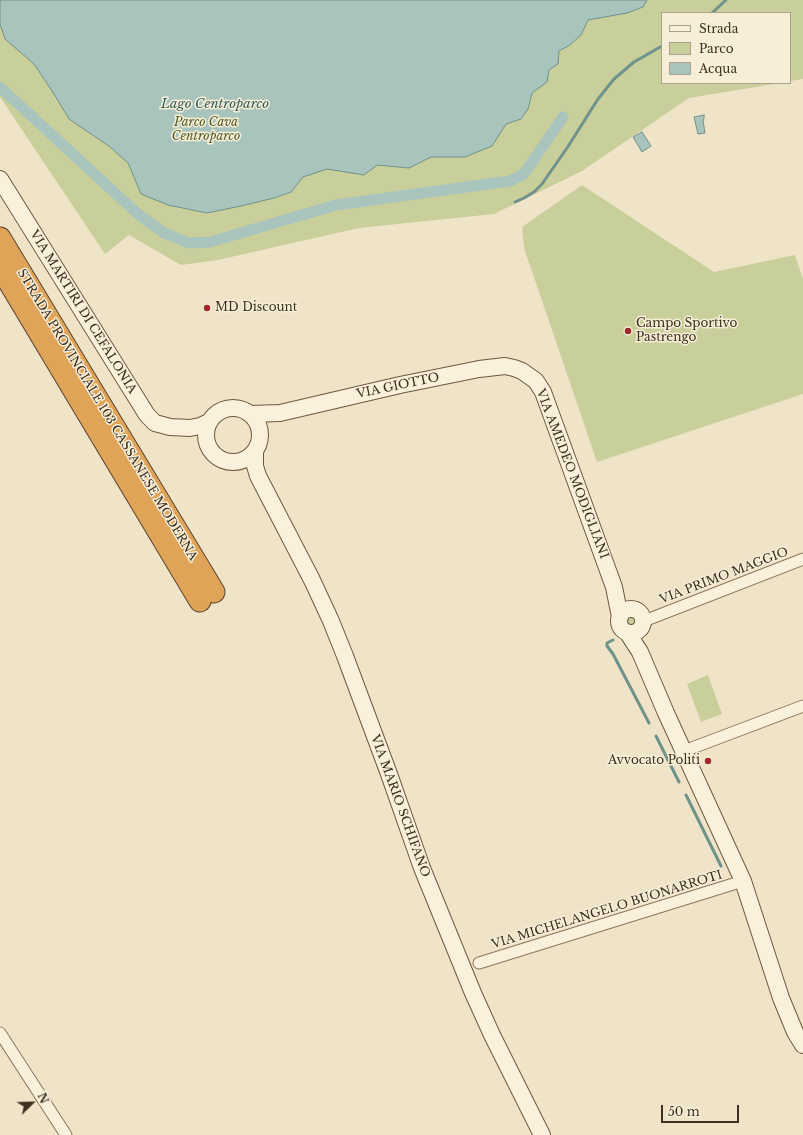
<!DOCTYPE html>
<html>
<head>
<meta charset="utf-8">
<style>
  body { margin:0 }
  #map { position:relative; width:803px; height:1135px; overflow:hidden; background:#f0e4c8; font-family:"Libre Baskerville",serif }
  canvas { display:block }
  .legend { position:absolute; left:661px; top:12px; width:130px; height:72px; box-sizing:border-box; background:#f7eed8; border:1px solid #ada18e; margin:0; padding:5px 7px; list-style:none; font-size:12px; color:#3d2e20 }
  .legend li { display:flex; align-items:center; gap:8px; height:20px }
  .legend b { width:20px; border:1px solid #ada18e }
  .north { position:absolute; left:12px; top:1083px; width:40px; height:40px; -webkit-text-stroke:3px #f7eed8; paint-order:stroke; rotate:67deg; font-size:11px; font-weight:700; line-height:16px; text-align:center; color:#3d2e20 }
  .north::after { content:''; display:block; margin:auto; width:14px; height:18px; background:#3d2e20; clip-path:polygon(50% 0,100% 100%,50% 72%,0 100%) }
  .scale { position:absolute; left:661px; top:1105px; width:78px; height:18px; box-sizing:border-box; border:2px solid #3d2e20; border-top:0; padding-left:5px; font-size:12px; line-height:14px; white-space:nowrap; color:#3d2e20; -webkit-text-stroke:3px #f7eed8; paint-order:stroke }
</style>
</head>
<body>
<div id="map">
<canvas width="803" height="1135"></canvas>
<ul class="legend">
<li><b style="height:5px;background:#faf1dc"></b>Strada</li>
<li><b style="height:11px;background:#c9cf9b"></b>Parco</li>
<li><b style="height:11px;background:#a9c4bc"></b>Acqua</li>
</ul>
<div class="north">N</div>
<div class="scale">50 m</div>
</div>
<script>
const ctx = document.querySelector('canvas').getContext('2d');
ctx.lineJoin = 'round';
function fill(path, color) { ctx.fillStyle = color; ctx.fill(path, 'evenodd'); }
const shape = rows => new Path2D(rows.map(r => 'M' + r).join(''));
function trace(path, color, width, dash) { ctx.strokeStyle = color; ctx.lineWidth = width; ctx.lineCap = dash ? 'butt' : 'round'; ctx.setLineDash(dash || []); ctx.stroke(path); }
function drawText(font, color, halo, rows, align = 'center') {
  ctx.font = font + ' "Libre Baskerville",serif'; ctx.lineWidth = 3; ctx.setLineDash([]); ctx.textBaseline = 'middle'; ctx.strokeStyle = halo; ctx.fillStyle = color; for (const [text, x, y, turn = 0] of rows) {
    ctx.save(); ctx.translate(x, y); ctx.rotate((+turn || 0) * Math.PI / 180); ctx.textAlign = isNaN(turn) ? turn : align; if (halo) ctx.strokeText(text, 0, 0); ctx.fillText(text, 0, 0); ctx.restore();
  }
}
fill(shape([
  [0,0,803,0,803,79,790,81,790,13,662,13,662,83,780,83,689,98,582,171,494,214,359,228,218,260,181,265,129,235,105,254,0,97],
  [582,185,714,272,795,255,803,279,803,394,597,462,524,248,522,227],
  [633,612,638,615,640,621,638,626,634,629,625,626,623,623,626,614,628,613],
  [708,675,722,714,701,722,687,684]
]), '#c9cf9b');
const water = shape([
  [0,0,647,0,643,7,627,13,588,20,581,35,570,45,559,51,558,64,549,70,547,82,532,93,528,109,521,119,506,124,492,146,465,157,431,157,409,168,377,165,364,175,327,169,303,177,291,192,274,198,241,206,207,213,168,205,141,194,128,163,109,146,69,119,54,94,34,64,5,39,0,24,0,0],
  [704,115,704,119,703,120,705,133,698,134,694,117,704,115],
  [642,132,651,146,642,152,633,137,642,132]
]);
fill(water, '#a9c4bc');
trace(water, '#6f938a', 1);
trace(shape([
  [712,13,726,0],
  [515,202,524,198,534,192,542,184,567,148,598,99,614,79,634,62,662,46],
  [613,640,607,643,607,646,613,654,649,723],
  [656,736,679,782],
  [686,795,721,866]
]), '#6f938a', 3);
trace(shape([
  [0,87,139,215,164,233,189,243,210,242,336,205,510,181,524,174,563,117]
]), '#a9c4bc', 11);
const street = shape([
  [644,621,803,559],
  [684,751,803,706],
  [479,963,743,881],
  [0,1033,66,1135]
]);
const secondary = shape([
  [0,179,147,415,155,423,170,427,190,428,200,426,209,422],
  '206 435a27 27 0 1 1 54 0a27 27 0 1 1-54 0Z',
  [250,414,280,413,400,385,479,369,505,366,514,368,522,371,536,381,543,392,614,587,620,617],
  [255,451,255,466,258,476,312,580,331,621,345,656,389,774,422,868,473,993,492,1035,542,1135],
  '619 621a12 12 0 1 1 24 0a12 12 0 1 1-24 0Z',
  [627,632,640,652,666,713,743,881,781,998,795,1032,803,1045]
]);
const highway = shape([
  [0,238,214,592],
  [0,267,200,601]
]);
trace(street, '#8d765c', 13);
trace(secondary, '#6f573f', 18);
trace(highway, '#5b4430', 23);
trace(street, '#faf1dc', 11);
trace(secondary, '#faf1dc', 16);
trace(highway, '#e0a458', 21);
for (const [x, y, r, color] of [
  [207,308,4,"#9e2a2b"],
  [628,331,4,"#9e2a2b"],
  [708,761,4,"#9e2a2b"]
]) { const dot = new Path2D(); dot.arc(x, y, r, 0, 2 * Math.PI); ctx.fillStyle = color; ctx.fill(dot); trace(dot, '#f7eed8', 1.5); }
drawText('italic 12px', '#4d5a26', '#f7eed8', [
  ["Parco Cava",206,123],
  ["Centroparco",206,137]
]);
drawText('12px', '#3d2e20', '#f7eed8', [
  ["MD Discount",215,308],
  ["Campo Sportivo",636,324],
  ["Pastrengo",636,338],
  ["Avvocato Politi",700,761,"right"]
], 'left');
drawText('12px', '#3d2e20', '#f7eed8', [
  ["VIA MARTIRI DI CEFALONIA",83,312,58],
  ["VIA GIOTTO",398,386,-12],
  ["STRADA PROVINCIALE 103 CASSANESE MODERNA",107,415,59],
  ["VIA AMEDEO MODIGLIANI",572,474,69],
  ["VIA PRIMO MAGGIO",724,576,-21],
  ["VIA MARIO SCHIFANO",400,806,70],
  ["VIA MICHELANGELO BUONARROTI",607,910,-17]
]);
drawText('italic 13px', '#2f5d5a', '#f7eed8', [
  ["Lago Centroparco",215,104]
]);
</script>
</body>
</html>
